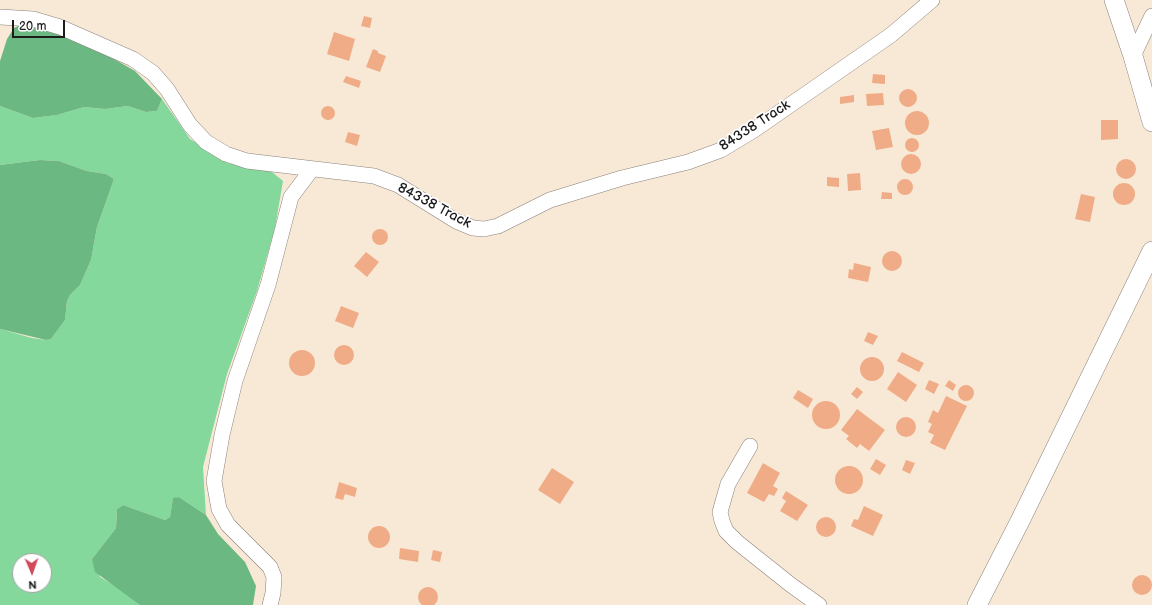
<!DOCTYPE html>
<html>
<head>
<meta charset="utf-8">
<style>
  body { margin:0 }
  #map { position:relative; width:1152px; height:605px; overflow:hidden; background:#f8e9d7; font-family:"Balsamiq Sans",sans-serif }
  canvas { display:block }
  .north { position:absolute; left:12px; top:553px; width:40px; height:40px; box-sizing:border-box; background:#fff; border:1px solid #a4a4a4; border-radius:50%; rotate:178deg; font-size:11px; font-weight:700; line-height:16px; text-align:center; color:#1c1c1c }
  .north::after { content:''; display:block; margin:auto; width:14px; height:18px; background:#d1495b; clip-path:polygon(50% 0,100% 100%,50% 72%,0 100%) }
  .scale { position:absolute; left:12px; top:20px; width:53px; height:18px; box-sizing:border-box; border:2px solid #1c1c1c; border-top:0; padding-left:5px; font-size:12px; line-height:14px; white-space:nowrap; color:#1c1c1c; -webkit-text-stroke:3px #fff; paint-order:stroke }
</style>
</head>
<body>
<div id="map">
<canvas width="1152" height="605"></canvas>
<div class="north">N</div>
<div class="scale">20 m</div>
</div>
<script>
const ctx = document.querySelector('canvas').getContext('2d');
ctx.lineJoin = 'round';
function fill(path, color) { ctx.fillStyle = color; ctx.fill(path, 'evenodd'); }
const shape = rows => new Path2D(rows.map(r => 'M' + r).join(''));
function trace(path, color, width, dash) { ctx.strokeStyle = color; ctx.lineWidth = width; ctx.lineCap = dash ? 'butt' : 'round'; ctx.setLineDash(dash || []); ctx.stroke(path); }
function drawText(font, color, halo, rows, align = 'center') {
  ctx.font = font + ' "Balsamiq Sans",sans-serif'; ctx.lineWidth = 3.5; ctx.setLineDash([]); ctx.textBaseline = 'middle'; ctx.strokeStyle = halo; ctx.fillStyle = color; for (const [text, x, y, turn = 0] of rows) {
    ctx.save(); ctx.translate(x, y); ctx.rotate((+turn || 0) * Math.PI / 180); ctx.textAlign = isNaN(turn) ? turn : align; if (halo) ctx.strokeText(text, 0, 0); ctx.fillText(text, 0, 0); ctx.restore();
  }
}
fill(shape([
  [162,99,190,139,227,163,272,172,283,181,275,228,257,291,227,374,203,467,206,515,179,497,173,499,170,517,165,520,123,505,117,509,116,528,92,559,100,577,125,592,140,605,0,605,0,329,32,338,46,340,51,339,65,320,67,301,70,295,80,285,91,260,97,227,114,179,106,174,87,171,59,161,40,160,0,165,0,106,33,118,57,115,84,107,105,109,128,106,146,112,157,111],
  [20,561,44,561,44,585,20,585]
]), '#84d89b');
fill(shape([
  [36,23,93,47,135,71,162,99,157,111,146,112,128,106,105,109,84,107,57,115,33,118,0,106,0,61,7,39,14,28,20,25],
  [40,160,59,161,87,171,106,174,114,179,97,227,91,260,80,285,70,295,67,301,65,320,51,339,46,340,0,329,0,165],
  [179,497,206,515,218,534,245,562,256,586,253,605,140,605,95,572,92,559,116,528,117,509,123,505,165,520,170,517,173,498]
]), '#6bb883');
fill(shape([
  [364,16,372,18,370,28,361,26],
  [334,32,355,39,349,61,327,54],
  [373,49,378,51,378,53,386,56,380,72,366,67],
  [873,74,885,75,885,84,872,83],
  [346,76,361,81,359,88,343,82],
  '899 98a9 9 0 1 1 18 0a9 9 0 1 1-18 0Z',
  [883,93,884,105,867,106,866,94],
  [854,95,854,102,840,104,840,97],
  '321 113a7 7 0 1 1 14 0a7 7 0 1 1-14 0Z',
  '905 123a12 12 0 1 1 24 0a12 12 0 1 1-24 0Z',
  [1101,120,1118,120,1118,139,1101,140],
  [889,128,893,147,876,150,872,131],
  [348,132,360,135,357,146,345,142],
  '905 145a7 7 0 1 1 14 0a7 7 0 1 1-14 0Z',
  '901 164a10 10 0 1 1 20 0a10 10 0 1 1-20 0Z',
  '1116 169a10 10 0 1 1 20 0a10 10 0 1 1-20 0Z',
  [860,173,861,190,848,191,847,174],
  [827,177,839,178,839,187,827,186],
  '897 187a8 8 0 1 1 16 0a8 8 0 1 1-16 0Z',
  '1113 194a11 11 0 1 1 22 0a11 11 0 1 1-22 0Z',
  [882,192,892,193,892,199,881,199],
  [1081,194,1095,197,1090,222,1075,219],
  '372 237a8 8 0 1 1 16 0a8 8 0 1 1-16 0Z',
  '882 261a10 10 0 1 1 20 0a10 10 0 1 1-20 0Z',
  [366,252,379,262,367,277,354,266],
  [854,263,871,267,868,282,848,278,849,269,853,270],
  [341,306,359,313,353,328,335,321],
  [868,332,878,336,873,345,864,341],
  '334 355a10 10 0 1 1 20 0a10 10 0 1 1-20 0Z',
  '289 363a13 13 0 1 1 26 0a13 13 0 1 1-26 0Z',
  [902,352,924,363,919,372,897,361],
  '860 369a12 12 0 1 1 24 0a12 12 0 1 1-24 0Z',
  [898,372,917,385,906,402,887,389],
  [929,380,939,384,934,394,925,389],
  [949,380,956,385,953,391,945,386],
  '958 393a8 8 0 1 1 16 0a8 8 0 1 1-16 0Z',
  [857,387,863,392,857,399,851,394],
  [798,390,813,399,808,408,793,398],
  [946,396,967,406,945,450,930,443,934,435,928,432,932,424,928,422,933,410,938,413],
  '812 415a14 14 0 1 1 28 0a14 14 0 1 1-28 0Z',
  [857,409,885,430,869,451,860,444,857,448,846,439,849,436,841,430],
  '896 427a10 10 0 1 1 20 0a10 10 0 1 1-20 0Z',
  [876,459,886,465,880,475,870,469],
  [906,460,915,463,910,474,902,470],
  [763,463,780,473,773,486,778,489,774,496,769,494,764,502,747,493],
  '835 480a14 14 0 1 1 28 0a14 14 0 1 1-28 0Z',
  [552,468,574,482,560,504,538,490],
  [339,482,357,488,355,497,345,494,343,500,335,498],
  [786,491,808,505,797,521,780,511,786,501,782,498],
  [864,506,883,515,873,536,851,526,854,519,858,520],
  '816 527a10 10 0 1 1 20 0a10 10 0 1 1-20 0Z',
  '368 537a11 11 0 1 1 22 0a11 11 0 1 1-22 0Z',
  [400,548,419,551,418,562,399,559],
  [433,550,442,552,440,562,431,560],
  '1132 585a10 10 0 1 1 20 0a10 10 0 1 1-20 0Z',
  '418 597a10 10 0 1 1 20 0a10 10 0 1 1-20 0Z'
]), '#f0ac87');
const minor = shape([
  [0,17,33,19,60,27,133,59,153,73,167,89,190,125,206,142,226,154,247,161,374,176,398,185,456,221,473,228,484,229,498,226,550,200,622,178,688,162,721,150,754,130,891,35,932,0],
  [1133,56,1152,16],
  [750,446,728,484,720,512,722,521,726,531,737,542,791,585,819,605],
  [270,605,273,593,274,577,270,567,228,525,219,509,214,481,222,435,235,381,268,285,291,197,312,169]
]);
const tertiary = shape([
  [1114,0,1133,56,1152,122],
  [977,605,1020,521,1152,251]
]);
trace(minor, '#8a827a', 16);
trace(tertiary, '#8a827a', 20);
trace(minor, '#fff', 15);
trace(tertiary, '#fff', 19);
drawText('14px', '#1c1c1c', '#fff', [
  ["84338 Track",755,126,-33],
  ["84338 Track",434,206,28]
]);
</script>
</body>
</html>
